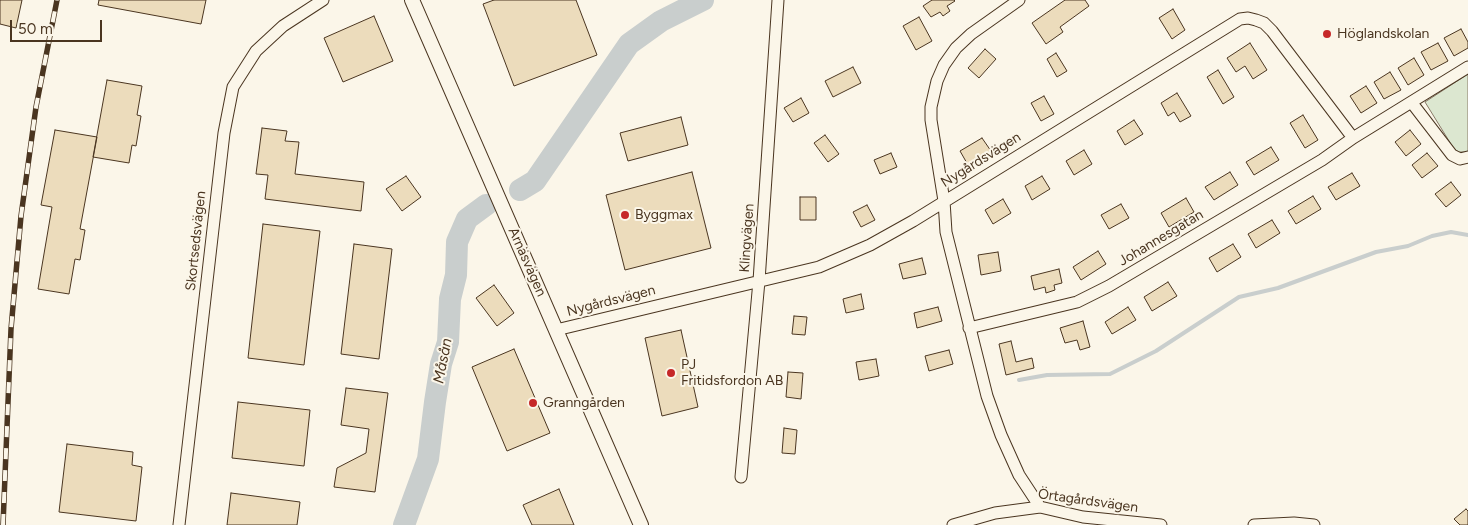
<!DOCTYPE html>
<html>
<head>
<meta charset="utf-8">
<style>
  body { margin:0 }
  #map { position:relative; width:1468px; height:525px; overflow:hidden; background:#fbf6e9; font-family:Figtree,sans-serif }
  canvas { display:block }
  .scale { position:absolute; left:10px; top:20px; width:92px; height:22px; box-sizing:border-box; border:2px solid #4a3520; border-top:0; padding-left:6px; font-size:15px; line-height:18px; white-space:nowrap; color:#4a3520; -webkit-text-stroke:4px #fbf6e9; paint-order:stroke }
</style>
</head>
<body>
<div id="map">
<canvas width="1468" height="525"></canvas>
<div class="scale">50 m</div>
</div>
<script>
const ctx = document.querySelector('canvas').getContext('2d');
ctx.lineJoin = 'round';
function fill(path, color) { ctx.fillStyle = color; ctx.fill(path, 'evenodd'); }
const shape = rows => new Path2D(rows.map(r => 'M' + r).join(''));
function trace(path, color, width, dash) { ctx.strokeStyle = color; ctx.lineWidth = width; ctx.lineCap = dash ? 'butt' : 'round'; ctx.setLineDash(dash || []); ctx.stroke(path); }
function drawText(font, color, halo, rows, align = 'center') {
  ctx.font = font + ' Figtree,sans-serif'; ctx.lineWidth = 4; ctx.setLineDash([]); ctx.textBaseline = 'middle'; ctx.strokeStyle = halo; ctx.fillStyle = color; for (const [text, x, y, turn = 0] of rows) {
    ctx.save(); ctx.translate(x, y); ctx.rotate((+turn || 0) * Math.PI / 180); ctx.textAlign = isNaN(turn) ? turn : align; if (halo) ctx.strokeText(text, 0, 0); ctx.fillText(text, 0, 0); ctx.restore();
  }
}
const green = shape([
  [1468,74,1468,152,1459,152,1454,149,1425,102,1468,74]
]);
fill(green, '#dce7d0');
trace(green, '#887966', 1);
trace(shape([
  [1019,380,1047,375,1110,374,1156,351,1239,297,1278,288,1376,252,1408,246,1432,236,1451,232,1468,235]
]), '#c9cecd', 4);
trace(shape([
  [520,190,535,181,629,44,661,21,703,0],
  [404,525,428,459,435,402,441,364,448,342,450,299,456,275,457,242,467,219,486,205]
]), '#c9cecd', 22);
const building = shape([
  [0,0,22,0,16,28,0,24,0,0],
  [99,0,206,0,201,24,98,5,99,0],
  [494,0,576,0,597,55,514,86,483,4,494,0],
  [932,0,954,0,955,1,947,6,950,11,943,16,940,12,931,17,923,6,932,0],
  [1065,0,1085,0,1089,6,1060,27,1063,32,1046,44,1032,23,1065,0],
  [1173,9,1185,30,1172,39,1159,18,1173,9],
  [374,16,393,61,343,82,324,38,374,16],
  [919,17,932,41,916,50,903,26,919,17],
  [1461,29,1468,42,1468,48,1454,56,1444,38,1461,29],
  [1250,43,1267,70,1253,79,1245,66,1236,72,1227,58,1250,43],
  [1438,43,1448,61,1431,70,1421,52,1438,43],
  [985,49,996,59,979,78,968,68,985,49],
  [1056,53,1067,71,1057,77,1047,59,1056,53],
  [1414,58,1424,75,1408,85,1398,68,1414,58],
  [853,67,861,83,833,97,825,81,853,67],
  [1218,70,1234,97,1223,104,1207,77,1218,70],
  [1390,72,1401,90,1384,99,1374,82,1390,72],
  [107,80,142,86,137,115,141,116,136,146,132,145,129,163,93,157,107,80],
  [1366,86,1377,103,1361,113,1350,96,1366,86],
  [1177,93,1191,116,1180,122,1174,112,1168,116,1161,103,1177,93],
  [1044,96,1054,114,1041,121,1031,103,1044,96],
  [801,98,809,113,793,122,784,108,801,98],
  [1303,115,1318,140,1305,148,1290,123,1303,115],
  [681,117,688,145,628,161,620,133,681,117],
  [1134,120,1143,134,1125,145,1117,131,1134,120],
  [262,128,287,131,285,141,299,142,295,174,364,182,361,211,265,199,268,175,256,174,262,128],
  [55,130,97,137,80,229,85,230,80,260,75,259,69,294,38,289,52,207,41,205,55,130],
  [1410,130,1421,144,1406,156,1395,142,1410,130],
  [825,135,839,154,828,162,814,143,825,135],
  [982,138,991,151,968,165,960,151,982,138],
  [1271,147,1279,160,1254,175,1246,162,1271,147],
  [1084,150,1092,164,1074,175,1066,161,1084,150],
  [891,153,897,167,880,174,874,160,891,153],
  [1427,153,1438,166,1422,178,1412,165,1427,153],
  [692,172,711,248,625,270,606,195,692,172],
  [1230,172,1238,185,1214,200,1205,187,1230,172],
  [1352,173,1360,186,1336,200,1328,187,1352,173],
  [406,176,421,197,402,211,386,189,406,176],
  [1042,176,1050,189,1032,200,1025,186,1042,176],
  [1451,182,1461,195,1446,207,1435,194,1451,182],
  [1313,196,1321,209,1296,224,1288,211,1313,196],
  [800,197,816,197,816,220,800,220,800,197],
  [1186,198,1194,212,1169,227,1161,213,1186,198],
  [1003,199,1011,213,993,224,985,210,1003,199],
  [1121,204,1129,218,1109,229,1101,215,1121,204],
  [867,205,875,220,861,227,853,212,867,205],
  [1272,220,1280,233,1256,248,1248,234,1272,220],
  [263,224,320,231,304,365,248,358,263,224],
  [354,244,392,249,379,359,341,354,354,244],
  [1233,244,1241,257,1217,272,1209,258,1233,244],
  [1098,251,1106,264,1081,280,1073,267,1098,251],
  [998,252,1001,271,981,275,978,255,998,252],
  [922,258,926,274,903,279,899,264,922,258],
  [1059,269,1062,283,1054,285,1055,290,1046,293,1045,287,1034,290,1031,276,1059,269],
  [1168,282,1177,296,1152,311,1144,297,1168,282],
  [494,285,514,313,497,326,476,298,494,285],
  [861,294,864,309,846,313,843,299,861,294],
  [938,307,942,321,917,328,914,313,938,307],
  [1128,307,1136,320,1112,334,1105,322,1128,307],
  [794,316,807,317,805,335,792,334,794,316],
  [1083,321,1090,347,1080,350,1077,340,1065,343,1060,328,1083,321],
  [681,330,698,407,662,416,645,338,681,330],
  [1011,341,1016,362,1032,358,1034,368,1006,375,999,344,1011,341],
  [514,349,550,433,507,451,472,367,514,349],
  [949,350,953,364,929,371,925,356,949,350],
  [876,359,879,376,859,380,856,362,876,359],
  [788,372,803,373,801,399,786,397,788,372],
  [346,388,388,393,375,492,334,487,337,468,366,453,369,429,341,425,346,388],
  [238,402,310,410,304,466,232,458,238,402],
  [784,428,797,430,795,454,782,453,784,428],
  [67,444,133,452,132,465,142,467,136,521,59,512,67,444],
  [559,489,574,525,532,525,523,505,559,489],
  [231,493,300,502,297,525,227,525,231,493],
  [1466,509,1468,511,1468,525,1460,525,1454,519,1466,509]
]);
fill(building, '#ecdcbc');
trace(building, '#4a3520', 1);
const minor = shape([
  [1019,0,971,34,956,48,944,65,937,81,931,107,931,120,944,201,946,232,987,396,1001,435,1019,475,1040,507],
  [1412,103,1452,155,1460,159,1468,157],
  [969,328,1077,302,1109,286,1322,160,1353,138,1468,67],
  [556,330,819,267,870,245,913,221,1240,19,1248,18,1256,20,1264,23,1272,31,1353,138],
  [741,477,759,281,778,0],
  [179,525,224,133,233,87,256,51,283,26,323,0],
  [953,525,995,513,1040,507,1083,517,1161,525],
  [1254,525,1294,523,1314,525]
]);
const tertiary = shape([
  [412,0,641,525]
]);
trace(minor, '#4a3520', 13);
trace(tertiary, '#4a3520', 16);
trace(minor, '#fbf6e9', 11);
trace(tertiary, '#fbf6e9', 14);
const rail = shape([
  [3,525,11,329,21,216,36,107,57,0]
]);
trace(rail, '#4a3520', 5.5);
trace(rail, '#fbf6e9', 4, [11]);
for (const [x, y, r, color] of [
  [1327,34,5,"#c62828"],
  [625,215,5,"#c62828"],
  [671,373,5,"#c62828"],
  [533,403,5,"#c62828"]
]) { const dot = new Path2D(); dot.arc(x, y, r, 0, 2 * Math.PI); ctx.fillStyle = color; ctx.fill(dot); trace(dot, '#fbf6e9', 2); }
drawText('14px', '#4a3520', '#fbf6e9', [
  ["Höglandskolan",1337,34],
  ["Byggmax",635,215],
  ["PJ",681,365],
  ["Fritidsfordon AB",681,381],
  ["Granngården",543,403]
], 'left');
drawText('14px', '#4a3520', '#fbf6e9', [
  ["Nygårdsvägen",981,160,-32],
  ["Klingvägen",747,238,-86],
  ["Johannesgatan",1161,238,-31],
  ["Skortsedsvägen",196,241,-84],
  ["Arnäsvägen",527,262,66],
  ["Nygårdsvägen",611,301,-14],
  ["Örtagårdsvägen",1088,501,8]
]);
drawText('italic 15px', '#4a3520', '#fbf6e9', [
  ["Måsån",443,361,-79]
]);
</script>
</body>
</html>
